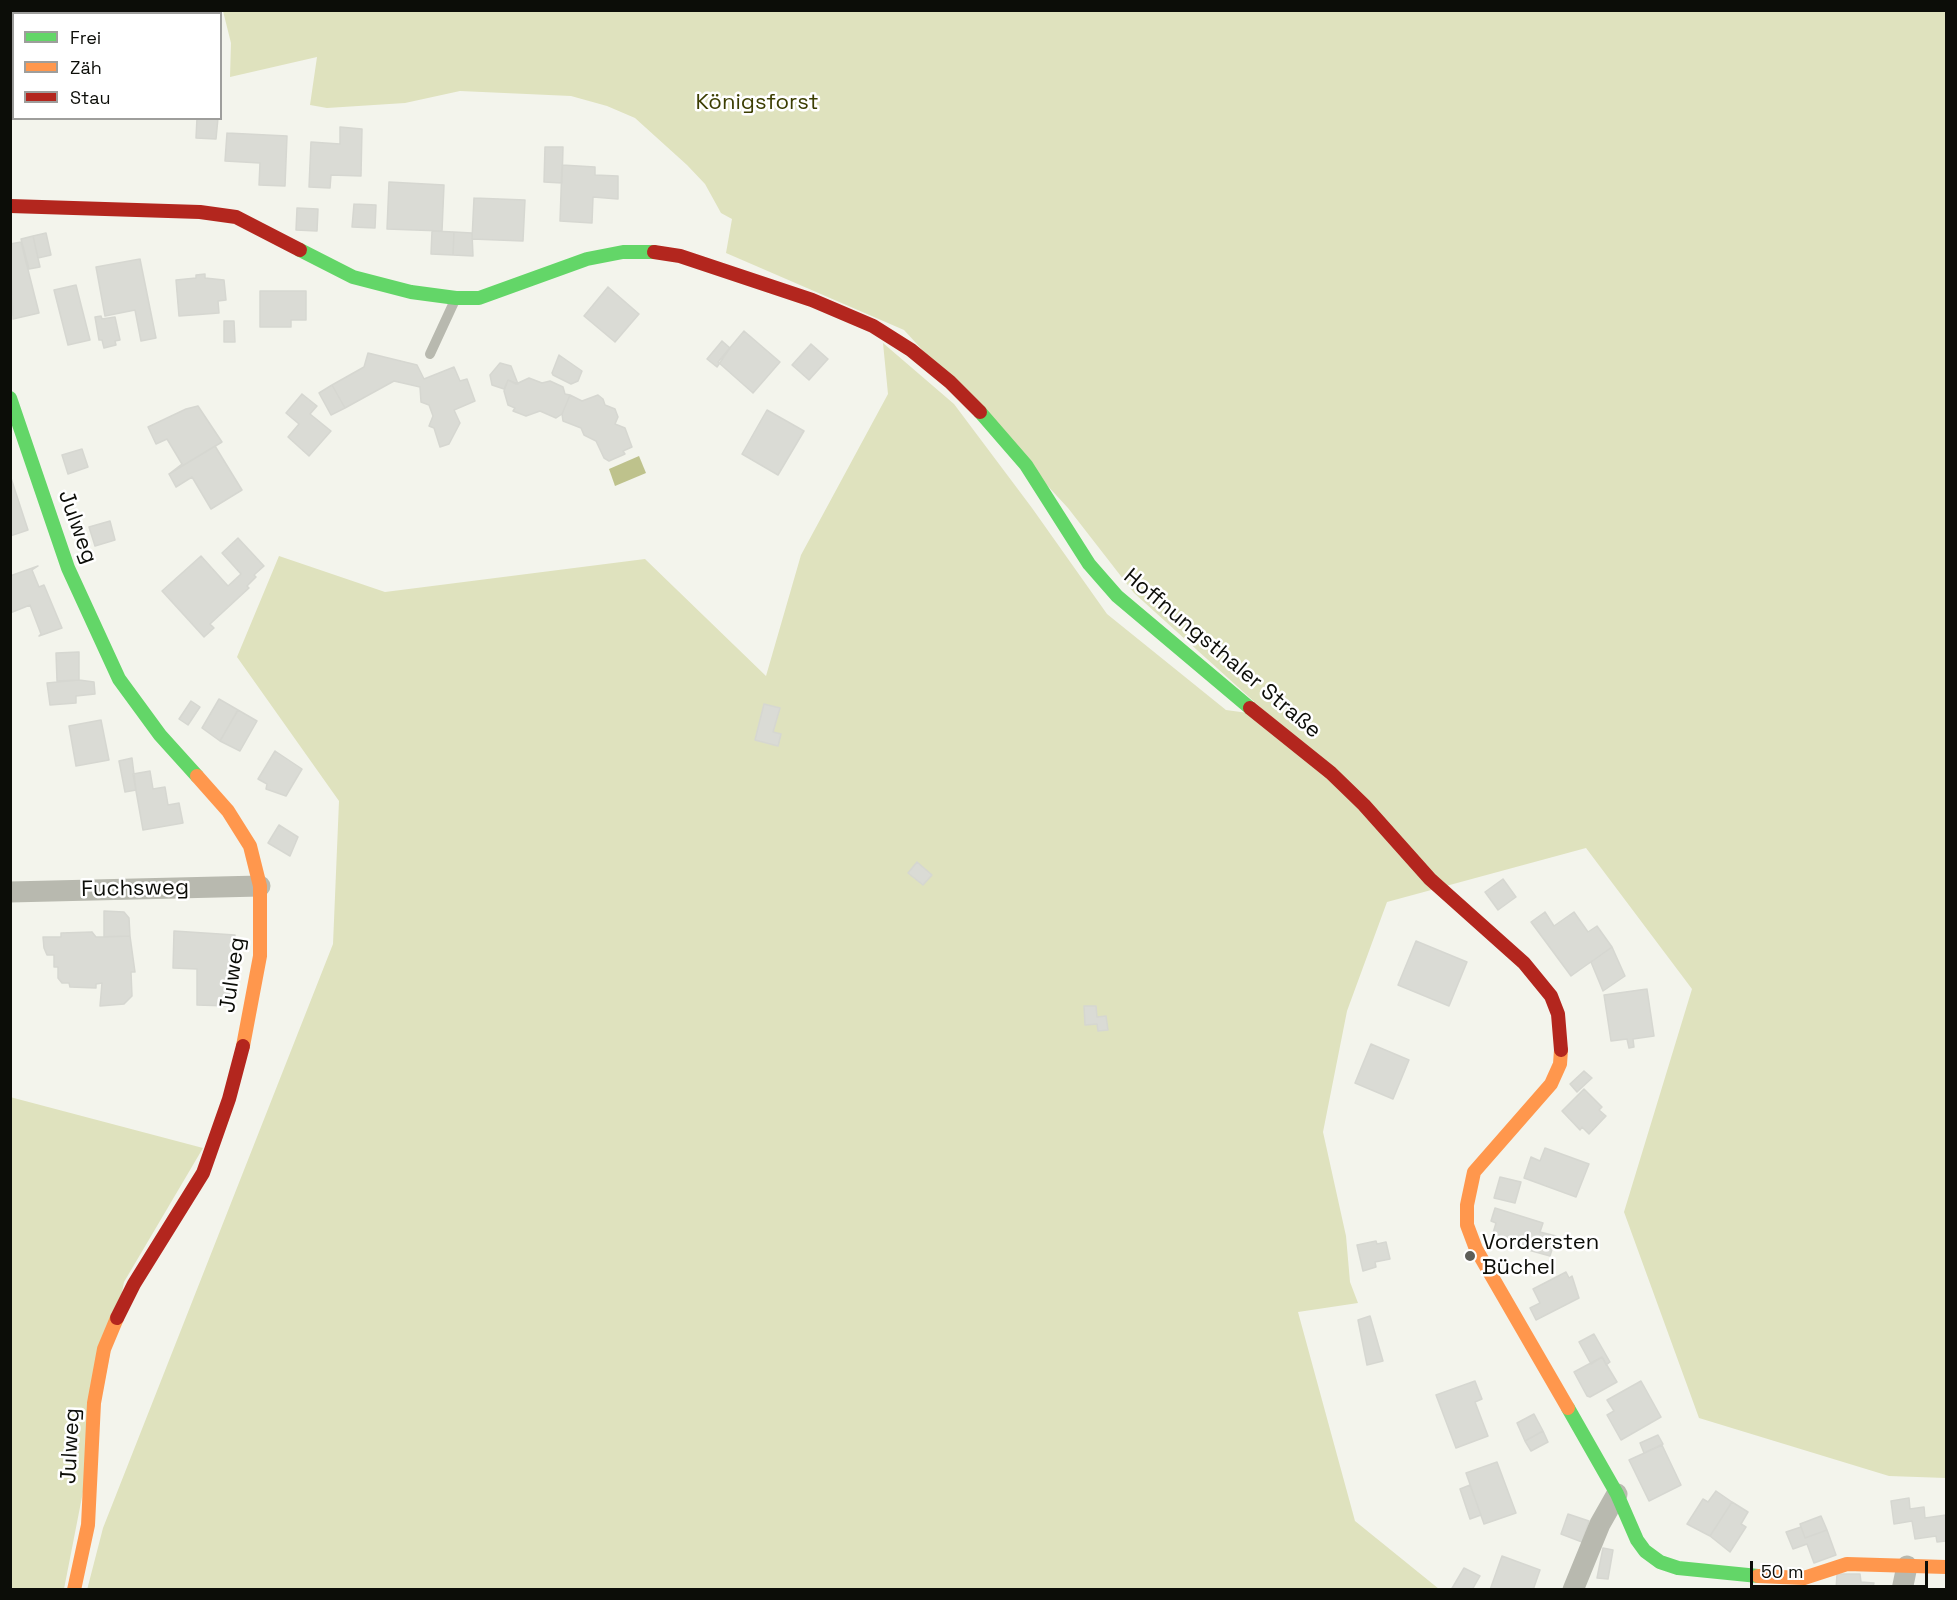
<!DOCTYPE html>
<html>
<head>
<meta charset="utf-8">
<style>
  body { margin:0 }
  #map { position:relative; width:1957px; height:1600px; overflow:hidden; background:#f3f4ec; font-family:"Space Grotesk",sans-serif }
  canvas { display:block }
  .frame { position:absolute; inset:0; border:12px solid #0c0d08; pointer-events:none }
  .legend { position:absolute; left:12px; top:12px; width:210px; height:108px; box-sizing:border-box; background:#fff; border:2px solid #9e9e9c; margin:0; padding:8px 10px; list-style:none; font-size:18px; color:#0c0d08 }
  .legend li { display:flex; align-items:center; gap:12px; height:30px }
  .legend b { width:30px; border:2px solid #9e9e9c }
  .scale { position:absolute; left:1750px; top:1561px; width:178px; height:27px; box-sizing:border-box; border:3px solid #0c0d08; border-top:0; padding-left:8px; font-size:18px; line-height:21px; white-space:nowrap; color:#0c0d08; -webkit-text-stroke:4px #fff; paint-order:stroke }
</style>
</head>
<body>
<div id="map">
<canvas width="1957" height="1600"></canvas>
<div class="frame"></div>
<ul class="legend">
<li><b style="height:8px;background:#63d668"></b>Frei</li>
<li><b style="height:8px;background:#ff974d"></b>Zäh</li>
<li><b style="height:8px;background:#b3261e"></b>Stau</li>
</ul>
<div class="scale">50 m</div>
</div>
<script>
const ctx = document.querySelector('canvas').getContext('2d');
ctx.lineJoin = 'round';
function fill(path, color) { ctx.fillStyle = color; ctx.fill(path, 'evenodd'); }
const shape = rows => new Path2D(rows.map(r => 'M' + r).join(''));
function trace(path, color, width, dash) { ctx.strokeStyle = color; ctx.lineWidth = width; ctx.lineCap = dash ? 'butt' : 'round'; ctx.setLineDash(dash || []); ctx.stroke(path); }
function drawText(font, color, halo, rows, align = 'center') {
  ctx.font = font + ' "Space Grotesk",sans-serif'; ctx.lineWidth = 5; ctx.setLineDash([]); ctx.textBaseline = 'middle'; ctx.strokeStyle = halo; ctx.fillStyle = color; for (const [text, x, y, turn = 0] of rows) {
    ctx.save(); ctx.translate(x, y); ctx.rotate((+turn || 0) * Math.PI / 180); ctx.textAlign = isNaN(turn) ? turn : align; if (halo) ctx.strokeText(text, 0, 0); ctx.fillText(text, 0, 0); ctx.restore();
  }
}
fill(shape([
  [223,11,1946,11,1946,1478,1889,1476,1699,1418,1624,1212,1692,989,1586,848,1387,902,1347,1011,1323,1132,1346,1236,1350,1282,1358,1303,1298,1312,1355,1521,1439,1589,87,1590,103,1528,333,944,339,801,237,657,279,556,385,592,645,559,766,676,801,555,888,394,883,343,954,404,1032,508,1107,614,1226,710,1270,716,1134,593,1068,508,904,330,726,253,732,219,721,213,705,184,687,165,635,118,607,106,571,96,460,91,405,103,327,108,310,105,317,57,230,77,231,43],
  [10,1097,203,1148,124,1282,64,1589,11,1589]
]), '#dfe2be');
fill(shape([
  [639,456,646,473,615,486,609,469]
]), '#bec28c');
const building = shape([
  [197,118,218,118,216,139,196,138,197,118],
  [340,127,362,129,361,176,331,175,330,188,309,187,311,142,340,144,340,127],
  [227,133,287,136,285,186,259,185,260,163,225,161,227,133],
  [545,147,563,147,562,183,544,182,545,147],
  [562,165,595,167,595,175,618,176,618,199,593,197,592,223,560,221,562,165],
  [389,182,444,185,442,231,387,229,389,182],
  [474,198,525,200,523,241,472,239,474,198],
  [354,204,376,205,375,228,352,227,354,204],
  [297,208,318,209,317,231,296,230,297,208],
  [432,231,454,232,453,255,431,254,432,231],
  [454,232,472,233,473,256,453,255,454,232],
  [46,233,51,255,38,258,33,236,46,233],
  [33,236,40,267,29,269,21,239,33,236],
  [21,242,39,313,13,319,10,244,21,242],
  [140,259,156,338,141,341,135,310,105,316,96,267,140,259],
  [205,274,205,278,224,280,226,300,218,301,219,313,179,316,176,280,196,278,196,275,205,274],
  [76,285,90,340,68,345,54,290,76,285],
  [608,287,639,314,615,342,584,316,608,287],
  [260,291,306,291,306,320,291,320,291,327,260,327,260,291],
  [101,316,102,319,115,317,120,340,115,341,116,345,104,348,102,340,99,340,95,317,101,316],
  [224,321,234,321,235,342,224,342,224,321],
  [744,331,780,362,753,393,718,362,744,331],
  [722,341,730,348,717,367,707,359,722,341],
  [811,344,828,359,809,380,792,365,811,344],
  [368,353,417,365,424,379,454,367,460,381,467,379,475,401,454,410,460,423,449,444,440,447,434,428,429,426,433,416,429,405,421,402,420,387,394,381,345,408,332,385,364,367,368,353],
  [559,355,582,371,578,381,571,384,553,375,552,373,559,355],
  [500,363,511,366,518,384,508,380,504,389,492,385,490,375,500,363],
  [529,378,542,383,550,381,563,387,565,394,570,395,562,414,556,418,540,411,526,416,513,411,515,408,508,405,504,391,508,380,516,384,529,378],
  [332,385,345,408,331,415,319,393,332,385],
  [302,394,317,406,310,414,331,431,309,456,288,437,299,424,286,413,302,394],
  [570,395,582,401,598,395,603,399,605,405,615,409,618,417,615,424,625,428,632,447,623,451,625,454,609,461,604,458,596,441,584,435,581,428,563,421,562,414,570,395],
  [198,406,222,442,169,474,182,464,167,439,156,444,148,427,186,409,198,406],
  [767,410,804,431,778,475,742,454,767,410],
  [215,446,242,490,211,509,192,477,176,487,169,474,215,446],
  [82,449,88,467,68,474,62,455,82,449],
  [10,475,28,530,10,536,10,475],
  [110,521,115,540,95,546,89,527,110,521],
  [238,538,264,566,254,575,256,577,247,586,249,588,210,624,214,628,204,637,162,591,201,556,228,586,241,574,222,553,238,538],
  [38,566,32,570,39,587,44,585,62,628,39,636,41,634,30,605,10,613,10,576,38,566],
  [79,652,79,680,57,681,56,653,79,652],
  [79,680,94,682,95,694,76,696,76,703,50,705,47,683,79,680],
  [219,699,238,710,220,741,202,728,219,699],
  [191,701,200,707,188,725,179,719,191,701],
  [764,704,780,708,773,732,781,734,778,746,755,740,764,704],
  [238,710,257,721,240,751,220,741,238,710],
  [101,720,109,760,76,766,69,726,101,720],
  [275,751,302,769,286,796,266,789,267,784,258,779,275,751],
  [132,758,136,790,125,792,119,761,132,758],
  [150,771,153,789,165,787,168,805,179,803,183,823,143,830,133,774,150,771],
  [279,825,298,837,290,856,268,843,279,825],
  [917,862,932,875,923,885,908,873,917,862],
  [1503,879,1516,897,1498,910,1485,892,1503,879],
  [104,911,124,912,129,918,130,936,104,937,104,911],
  [1545,912,1554,926,1574,912,1588,932,1597,926,1612,947,1571,976,1531,922,1545,912],
  [174,931,235,935,234,959,230,959,229,1006,197,1005,197,969,173,968,174,931],
  [92,932,96,937,130,936,135,972,131,972,132,996,124,1004,100,1006,102,983,96,984,96,988,70,987,69,983,62,983,58,978,58,967,54,967,54,955,47,955,44,948,43,937,61,937,61,933,92,932],
  [1416,941,1467,962,1449,1006,1398,985,1416,941],
  [1612,947,1625,976,1603,991,1591,962,1612,947],
  [1647,989,1654,1036,1633,1039,1634,1047,1629,1048,1627,1039,1611,1041,1604,995,1647,989],
  [1084,1006,1096,1006,1097,1017,1106,1016,1108,1030,1098,1031,1097,1024,1085,1025,1084,1006],
  [1371,1044,1409,1060,1393,1099,1355,1083,1371,1044],
  [1584,1071,1592,1078,1577,1092,1570,1084,1584,1071],
  [1584,1089,1602,1107,1599,1110,1606,1116,1589,1134,1582,1127,1580,1130,1562,1111,1584,1089],
  [1545,1148,1589,1164,1576,1197,1524,1178,1531,1157,1540,1161,1545,1148],
  [1500,1177,1521,1182,1515,1203,1494,1198,1500,1177],
  [1495,1208,1543,1223,1540,1232,1556,1236,1550,1256,1503,1243,1505,1237,1493,1233,1496,1223,1491,1221,1495,1208],
  [1376,1241,1377,1244,1386,1242,1390,1259,1375,1262,1376,1267,1363,1271,1357,1245,1376,1241],
  [1566,1272,1569,1278,1572,1276,1579,1298,1536,1320,1530,1308,1540,1303,1533,1289,1566,1272],
  [1370,1316,1383,1361,1367,1365,1358,1320,1370,1316],
  [1594,1334,1610,1362,1606,1365,1602,1357,1591,1364,1579,1342,1594,1334],
  [1602,1357,1617,1382,1590,1397,1587,1396,1574,1372,1602,1357],
  [1475,1381,1482,1399,1475,1402,1488,1436,1456,1448,1436,1395,1475,1381],
  [1641,1381,1661,1417,1621,1440,1607,1415,1614,1411,1607,1400,1641,1381],
  [1534,1414,1543,1431,1525,1441,1517,1423,1534,1414],
  [1543,1431,1548,1442,1531,1451,1525,1441,1543,1431],
  [1658,1435,1663,1444,1644,1453,1640,1443,1658,1435],
  [1662,1445,1681,1485,1649,1501,1629,1460,1662,1445],
  [1497,1462,1516,1513,1484,1524,1466,1473,1497,1462],
  [1470,1485,1481,1515,1470,1519,1460,1489,1470,1485],
  [1716,1491,1732,1502,1710,1536,1687,1524,1703,1499,1708,1502,1716,1491],
  [1909,1498,1910,1509,1924,1507,1925,1518,1946,1515,1946,1541,1937,1542,1936,1536,1915,1539,1912,1521,1894,1524,1891,1501,1909,1498],
  [1732,1502,1748,1512,1741,1524,1746,1527,1730,1552,1710,1536,1732,1502],
  [1568,1514,1589,1521,1582,1542,1561,1534,1568,1514],
  [1821,1516,1827,1530,1805,1538,1800,1524,1821,1516],
  [1801,1527,1805,1538,1827,1530,1836,1555,1814,1563,1807,1544,1793,1549,1786,1532,1801,1527],
  [1603,1548,1613,1550,1608,1579,1597,1578,1603,1548],
  [1502,1556,1540,1570,1533,1590,1490,1590,1502,1556],
  [1464,1568,1480,1576,1472,1590,1451,1590,1464,1568],
  [1837,1574,1860,1574,1861,1582,1874,1583,1872,1590,1836,1590,1837,1574]
]);
fill(building, '#dadbd5');
trace(building, '#d6d7d1', 1.5);
trace(shape([
  [430,354,455,300]
]), '#b8b9af', 10);
trace(shape([
  [10,892,260,886],
  [1573,1590,1600,1524,1617,1494],
  [1902,1590,1907,1566]
]), '#b8b9af', 21);
trace(shape([
  [300,250,353,277,411,292,456,298,479,298,587,259,623,252,654,252],
  [10,398,68,568,119,679,160,735,197,776],
  [980,412,1026,465,1089,564,1117,596,1250,708],
  [1568,1408,1617,1494,1637,1540,1645,1551,1660,1562,1678,1568,1758,1576]
]), '#63d668', 14);
trace(shape([
  [197,776,228,811,250,846,260,886,260,956,243,1046],
  [1561,1050,1560,1064,1551,1084,1474,1172,1467,1205,1467,1225,1476,1249,1568,1408],
  [1758,1576,1804,1578,1847,1564,1946,1567],
  [74,1590,88,1525,94,1403,104,1349,117,1318]
]), '#ff974d', 14);
trace(shape([
  [10,206,200,212,236,217,300,250],
  [654,252,680,256,812,300,873,326,911,350,950,382,980,412],
  [1250,708,1331,773,1364,805,1430,879,1524,963,1551,996,1558,1014,1561,1050],
  [117,1318,134,1284,203,1173,229,1099,243,1046]
]), '#b3261e', 14);
for (const [x, y, r, color] of [
  [1470,1256,6,"#5d5e58"]
]) { const dot = new Path2D(); dot.arc(x, y, r, 0, 2 * Math.PI); ctx.fillStyle = color; ctx.fill(dot); trace(dot, '#fff', 2); }
drawText('22px', '#3c3e02', '#fff', [
  ["Königsforst",757,103]
]);
drawText('22px', '#0c0d08', '#fff', [
  ["Julweg",77,527,70],
  ["Hoffnungsthaler Straße",1222,654,40],
  ["Fuchsweg",135,889,-1],
  ["Julweg",233,975,-82],
  ["Julweg",71,1446,-87]
]);
drawText('22px', '#0c0d08', '#fff', [
  ["Vordersten",1482,1243],
  ["Büchel",1482,1268]
], 'left');
</script>
</body>
</html>
